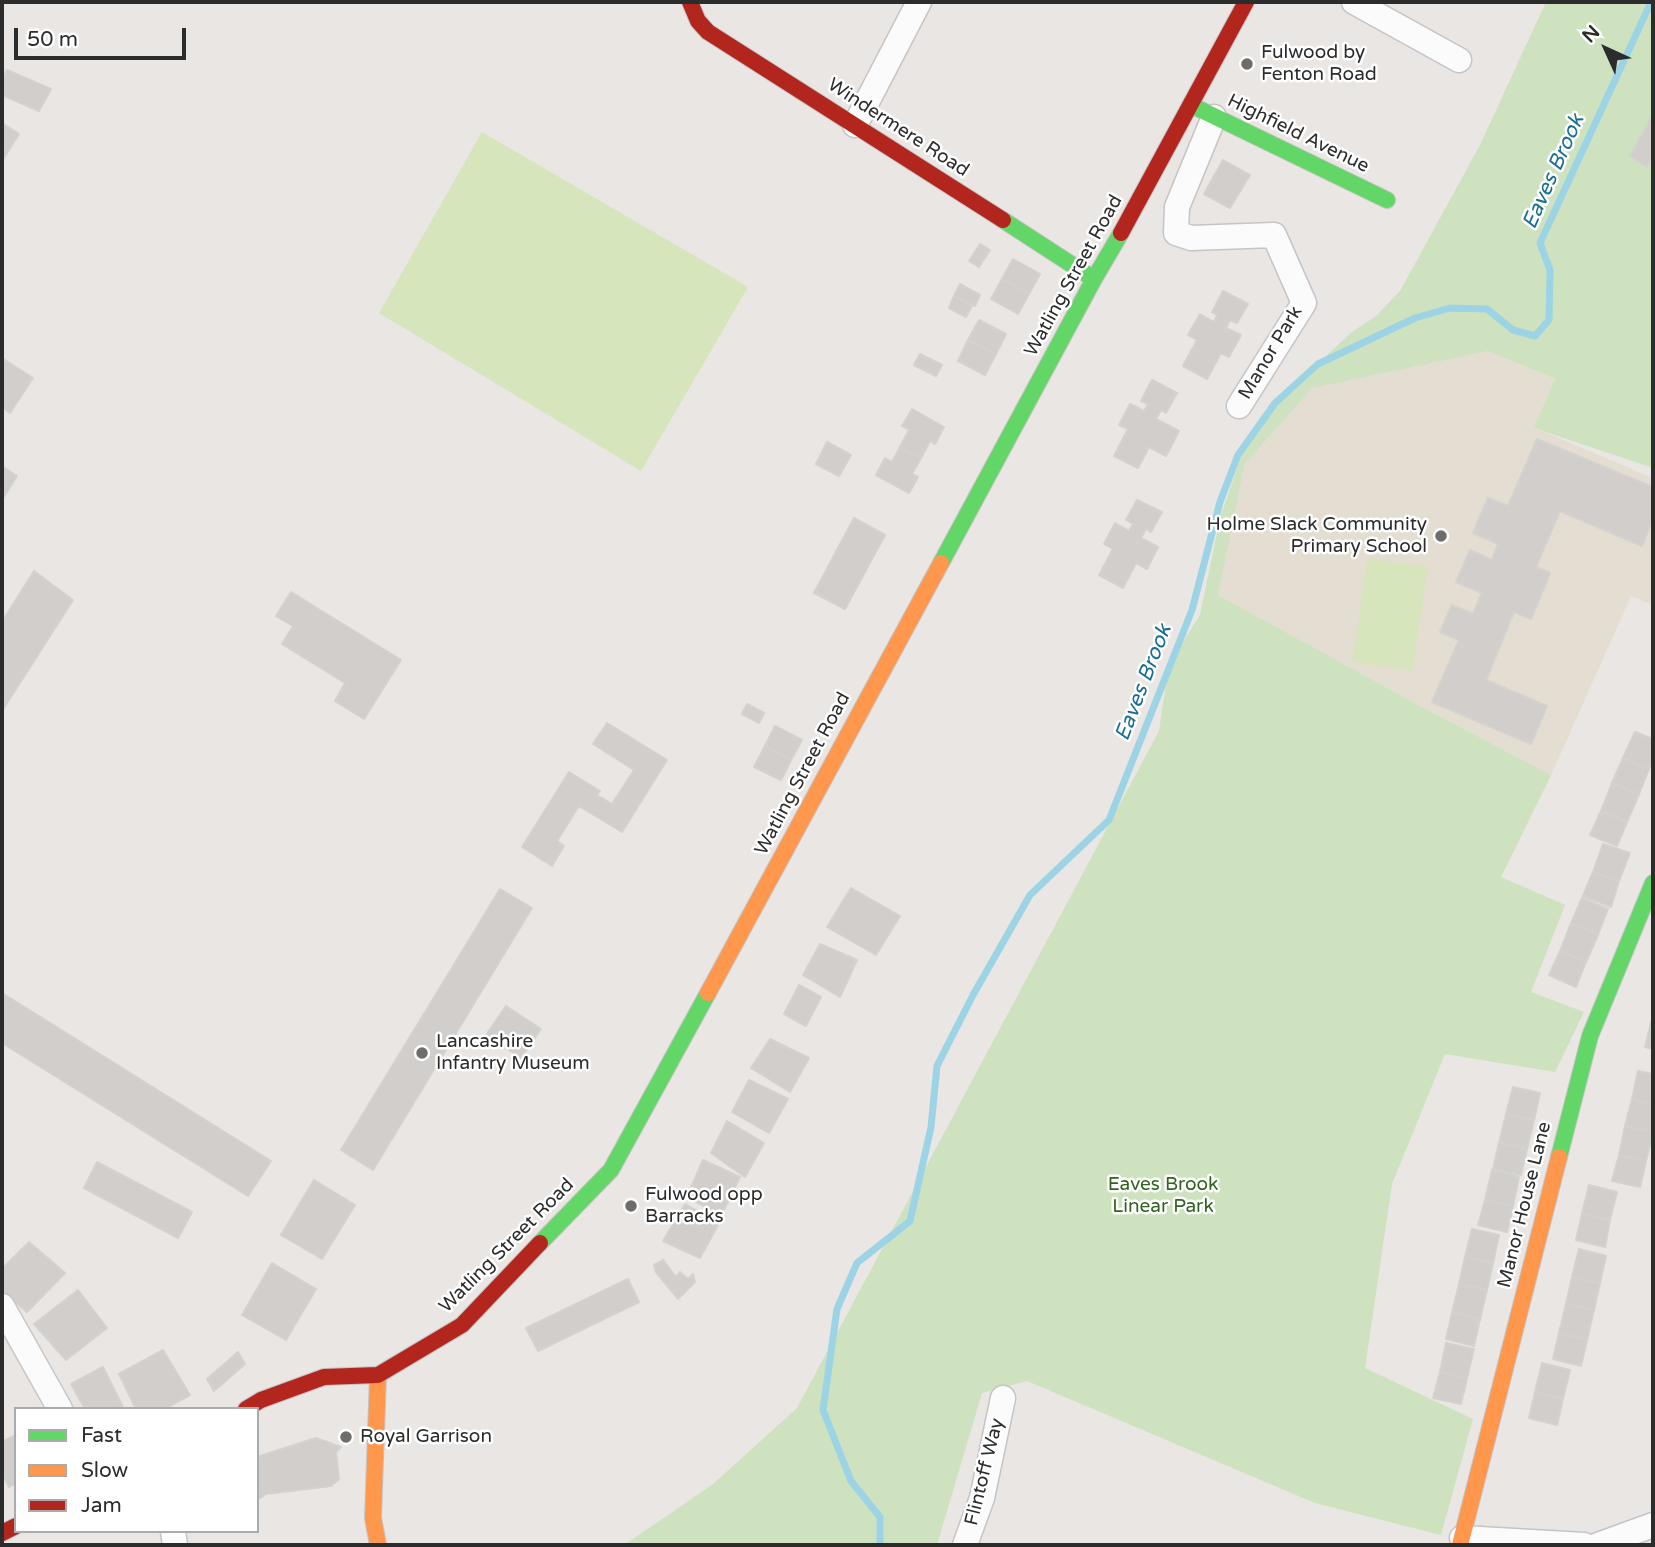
<!DOCTYPE html>
<html>
<head>
<meta charset="utf-8">
<style>
  body { margin:0 }
  #map { position:relative; width:1655px; height:1547px; overflow:hidden; background:#e9e6e3; font-family:"Varela Round",sans-serif }
  canvas { display:block }
  .frame { position:absolute; inset:0; border:4px solid #2c2c2c; pointer-events:none }
  .legend { position:absolute; left:14px; top:1407px; width:245px; height:126px; box-sizing:border-box; background:#fff; border:2px solid #ababab; margin:0; padding:9px 12px; list-style:none; font-size:21px; color:#2c2c2c }
  .legend li { display:flex; align-items:center; gap:14px; height:35px }
  .legend b { width:35px; border:2px solid #ababab }
  .north { position:absolute; left:1571px; top:14px; width:70px; height:70px; -webkit-text-stroke:5px #fff; paint-order:stroke; rotate:315deg; font-size:19px; font-weight:700; line-height:28px; text-align:center; color:#2c2c2c }
  .north::after { content:''; display:block; margin:auto; width:24px; height:32px; background:#2c2c2c; clip-path:polygon(50% 0,100% 100%,50% 72%,0 100%) }
  .scale { position:absolute; left:14px; top:28px; width:172px; height:32px; box-sizing:border-box; border:4px solid #2c2c2c; border-top:0; padding-left:9px; font-size:21px; line-height:24px; white-space:nowrap; color:#2c2c2c; -webkit-text-stroke:5px #fff; paint-order:stroke }
</style>
</head>
<body>
<div id="map">
<canvas width="1655" height="1547"></canvas>
<div class="frame"></div>
<ul class="legend">
<li><b style="height:9px;background:#63d668"></b>Fast</li>
<li><b style="height:9px;background:#ff974d"></b>Slow</li>
<li><b style="height:9px;background:#b3261e"></b>Jam</li>
</ul>
<div class="north">N</div>
<div class="scale">50 m</div>
</div>
<script>
const ctx = document.querySelector('canvas').getContext('2d');
ctx.lineJoin = 'round';
function fill(path, color) { ctx.fillStyle = color; ctx.fill(path, 'evenodd'); }
const shape = rows => new Path2D(rows.map(r => 'M' + r).join(''));
function trace(path, color, width, dash) { ctx.strokeStyle = color; ctx.lineWidth = width; ctx.lineCap = dash ? 'butt' : 'round'; ctx.setLineDash(dash || []); ctx.stroke(path); }
function drawText(font, color, halo, rows, align = 'center') {
  ctx.font = font + ' "Varela Round",sans-serif'; ctx.lineWidth = 5; ctx.setLineDash([]); ctx.textBaseline = 'middle'; ctx.strokeStyle = halo; ctx.fillStyle = color; for (const [text, x, y, turn = 0] of rows) {
    ctx.save(); ctx.translate(x, y); ctx.rotate((+turn || 0) * Math.PI / 180); ctx.textAlign = isNaN(turn) ? turn : align; if (halo) ctx.strokeText(text, 0, 0); ctx.fillText(text, 0, 0); ctx.restore();
  }
}
fill(shape([
  [1488,351,1555,379,1535,428,1653,478,1653,605,1631,596,1551,775,1422,707,1218,595,1239,475,1244,465,1311,388,1320,384]
]), '#e3ddd2');
fill(shape([
  [1546,2,1653,2,1653,468,1534,428,1555,379,1488,351,1312,388,1244,465,1218,595,1422,707,1551,775,1501,877,1565,905,1531,992,1584,1012,1555,1072,1445,1054,1392,1184,1365,1368,1473,1419,1441,1535,1315,1503,1027,1381,982,1393,937,1545,624,1545,712,1485,797,1408,1159,731,1168,670,1189,632,1200,615,1220,518,1244,448,1275,403,1352,332,1376,316,1400,291,1480,145]
]), '#cee2bf');
fill(shape([
  [482,132,748,287,641,471,379,313],
  [1368,558,1428,567,1412,671,1352,662]
]), '#d7e5bc');
trace(shape([
  [880,1545,880,1517,851,1481,823,1410,837,1309,857,1263,910,1221,931,1127,937,1066,973,995,1030,895,1109,820,1192,610,1220,502,1238,455,1275,403,1318,364,1415,318,1450,308,1487,309,1513,330,1535,336,1549,320,1550,270,1540,243,1651,2]
]), '#9cd4e5', 7);
const building = shape([
  [7,70,51,89,39,111,2,95,2,81,7,70],
  [1653,114,1653,155,1647,167,1630,156,1653,114],
  [2,123,19,134,2,161,2,123],
  [1223,160,1250,175,1230,208,1204,194,1223,160],
  [980,244,990,250,979,267,969,261,980,244],
  [1013,259,1040,274,1029,294,1002,279,1013,259],
  [1002,279,1029,294,1018,314,991,299,1002,279],
  [960,284,980,295,975,306,954,296,960,284],
  [1223,291,1248,304,1237,323,1230,320,1226,328,1241,335,1229,357,1221,353,1207,379,1183,366,1197,340,1188,335,1200,314,1214,322,1217,315,1212,312,1223,291],
  [954,296,972,306,966,317,949,308,954,296],
  [979,320,1006,334,996,354,968,340,979,320],
  [968,340,996,354,985,375,958,361,968,340],
  [920,354,942,365,936,376,914,365,920,354],
  [2,358,33,378,10,413,2,407,2,358],
  [1152,380,1177,393,1166,413,1161,410,1156,419,1179,431,1166,456,1149,447,1138,468,1114,456,1128,429,1119,425,1130,404,1144,411,1148,404,1141,401,1152,380],
  [912,409,944,427,935,444,930,441,921,458,900,447,909,430,902,426,912,409],
  [1537,439,1653,487,1653,518,1642,546,1560,511,1536,567,1550,573,1531,619,1514,612,1486,680,1547,706,1531,744,1432,702,1459,640,1440,632,1452,605,1473,614,1482,593,1456,582,1470,550,1492,560,1498,544,1473,533,1488,498,1508,506,1537,439],
  [827,442,851,455,839,476,816,464,827,442],
  [900,447,921,458,912,474,918,477,909,493,876,475,885,458,892,462,900,447],
  [2,466,17,476,2,500,2,466],
  [1137,500,1162,512,1151,532,1146,529,1141,538,1158,547,1147,569,1136,563,1123,588,1099,575,1113,549,1104,544,1115,523,1129,531,1133,524,1126,520,1137,500],
  [854,518,885,535,845,609,814,593,854,518],
  [34,571,73,600,2,711,2,622,34,571],
  [291,592,401,660,364,719,335,701,345,683,282,644,293,626,276,616,291,592],
  [747,704,764,713,759,723,742,714,747,704],
  [607,723,667,760,622,832,579,806,557,841,564,846,552,866,522,847,569,772,600,791,597,795,612,804,634,770,593,744,607,723],
  [775,726,802,740,791,760,765,746,775,726],
  [1635,732,1653,739,1653,760,1649,769,1623,758,1635,732],
  [765,746,791,760,781,780,754,767,765,746],
  [1623,758,1649,769,1639,794,1612,783,1623,758],
  [1612,783,1639,794,1627,822,1601,811,1612,783],
  [1601,811,1627,822,1617,846,1590,835,1601,811],
  [1603,844,1630,853,1619,881,1593,872,1603,844],
  [1593,872,1619,881,1611,907,1583,896,1593,872],
  [851,888,900,916,876,955,827,927,851,888],
  [500,889,532,908,373,1170,341,1150,500,889],
  [1582,898,1608,909,1598,935,1571,923,1582,898],
  [1571,923,1598,935,1586,962,1560,951,1571,923],
  [820,944,857,960,840,997,803,975,820,944],
  [1560,951,1586,962,1576,987,1549,975,1560,951],
  [799,985,821,997,806,1026,784,1014,799,985],
  [2,993,271,1161,248,1196,2,1043,2,993],
  [506,1006,541,1029,521,1058,486,1035,506,1006],
  [1651,1022,1653,1022,1653,1049,1645,1047,1651,1022],
  [770,1039,809,1058,790,1092,751,1068,770,1039],
  [1638,1071,1653,1074,1653,1104,1632,1099,1638,1071],
  [749,1080,788,1099,769,1133,732,1112,749,1080],
  [1513,1087,1540,1093,1534,1120,1506,1114,1513,1087],
  [1632,1099,1653,1104,1653,1132,1625,1126,1632,1099],
  [1506,1114,1534,1120,1527,1149,1499,1143,1506,1114],
  [727,1121,764,1143,745,1177,711,1153,727,1121],
  [1625,1126,1653,1132,1646,1161,1619,1155,1625,1126],
  [1499,1143,1527,1149,1521,1175,1493,1169,1499,1143],
  [1619,1155,1646,1161,1640,1187,1612,1181,1619,1155],
  [703,1160,740,1177,721,1216,687,1197,703,1160],
  [97,1162,192,1212,178,1238,84,1188,97,1162],
  [1492,1170,1519,1177,1513,1206,1485,1200,1492,1170],
  [314,1180,355,1205,322,1259,281,1235,314,1180],
  [1589,1185,1617,1192,1610,1220,1582,1214,1589,1185],
  [1485,1200,1513,1206,1507,1232,1478,1225,1485,1200],
  [685,1204,719,1223,700,1258,663,1241,685,1204],
  [1582,1214,1610,1220,1605,1247,1576,1240,1582,1214],
  [1472,1229,1499,1235,1493,1263,1465,1257,1472,1229],
  [29,1242,65,1273,27,1312,2,1291,2,1269,29,1242],
  [1579,1249,1606,1256,1600,1283,1572,1277,1579,1249],
  [1465,1257,1493,1263,1487,1290,1459,1284,1465,1257],
  [663,1260,676,1277,680,1272,688,1279,693,1274,695,1282,678,1299,656,1272,654,1265,663,1260],
  [272,1263,316,1289,286,1340,242,1315,272,1263],
  [1572,1277,1600,1283,1594,1310,1566,1304,1572,1277],
  [628,1279,639,1302,538,1351,526,1328,628,1279],
  [1459,1284,1487,1290,1480,1319,1452,1313,1459,1284],
  [78,1290,107,1328,66,1360,34,1324,78,1290],
  [1566,1304,1594,1310,1587,1340,1559,1333,1566,1304],
  [1452,1313,1480,1319,1474,1346,1446,1339,1452,1313],
  [1559,1333,1587,1340,1581,1366,1553,1359,1559,1333],
  [1446,1343,1474,1349,1467,1378,1440,1372,1446,1343],
  [163,1350,190,1395,164,1409,136,1409,119,1374,163,1350],
  [238,1352,245,1364,214,1391,207,1379,238,1352],
  [1542,1363,1570,1370,1563,1399,1535,1392,1542,1363],
  [103,1367,124,1409,85,1409,71,1384,103,1367],
  [1440,1372,1467,1378,1461,1404,1433,1398,1440,1372],
  [1535,1392,1563,1399,1557,1425,1529,1418,1535,1392],
  [16,1435,16,1483,9,1487,2,1473,2,1442,16,1435],
  [316,1438,341,1447,336,1452,339,1479,331,1486,266,1494,257,1500,257,1457,316,1438]
]);
fill(building, '#d1cecc');
trace(building, '#d4d2cf', 2);
const street = shape([
  [1354,2,1459,60],
  [1214,117,1177,207,1176,233,1191,238,1274,235,1304,303,1239,406],
  [855,125,919,2],
  [2,1306,60,1409],
  [173,1531,175,1545],
  [1462,1538,1584,1545],
  [965,1545,982,1498,1003,1398],
  [1598,1545,1653,1525]
]);
const fast = shape([
  [1191,105,1387,200],
  [1003,220,1094,279],
  [941,563,1094,279,1121,233],
  [1559,1157,1590,1036,1653,883],
  [540,1243,611,1170,708,993]
]);
const slow = shape([
  [708,993,941,563],
  [378,1375,373,1518,378,1545],
  [1460,1545,1559,1157]
]);
const jam = shape([
  [690,2,698,21,708,32,1003,220],
  [1121,233,1246,2],
  [246,1409,261,1400,324,1377,378,1375,462,1325,540,1243],
  [2,1533,16,1526]
]);
trace(street, '#c6c4c5', 27);
trace(fast, '#c6c4c5', 18);
trace(slow, '#c6c4c5', 18);
trace(jam, '#c6c4c5', 18);
trace(street, '#fcfbfb', 24);
trace(fast, '#63d668', 16);
trace(slow, '#ff974d', 16);
trace(jam, '#b3261e', 16);
for (const [x, y, r, color] of [
  [1247,64,7,"#6e6d6c"],
  [1441,536,7,"#6e6d6c"],
  [422,1053,7,"#6e6d6c"],
  [631,1206,7,"#6e6d6c"],
  [346,1437,7,"#6e6d6c"]
]) { const dot = new Path2D(); dot.arc(x, y, r, 0, 2 * Math.PI); ctx.fillStyle = color; ctx.fill(dot); trace(dot, '#fff', 2.5); }
drawText('19px', '#2c2c2c', '#fff', [
  ["Fulwood by",1261,53],
  ["Fenton Road",1261,75],
  ["Holme Slack Community",1427,525,"right"],
  ["Primary School",1427,547,"right"],
  ["Lancashire",436,1042],
  ["Infantry Museum",436,1064],
  ["Fulwood opp",645,1195],
  ["Barracks",645,1217],
  ["Royal Garrison",360,1437]
], 'left');
drawText('19px', '#2c2c2c', '#fff', [
  ["Windermere Road",898,128,33],
  ["Highfield Avenue",1298,134,26],
  ["Watling Street Road",1074,276,-61],
  ["Manor Park",1271,353,-59],
  ["Watling Street Road",803,774,-62],
  ["Manor House Lane",1525,1205,-76],
  ["Watling Street Road",507,1246,-45],
  ["Flintoff Way",985,1472,-76]
]);
drawText('19px', '#316421', '#fff', [
  ["Eaves Brook",1163,1185],
  ["Linear Park",1163,1207]
]);
drawText('italic 21px', '#186d94', '#fff', [
  ["Eaves Brook",1554,172,-66],
  ["Eaves Brook",1144,683,-69]
]);
</script>
</body>
</html>
